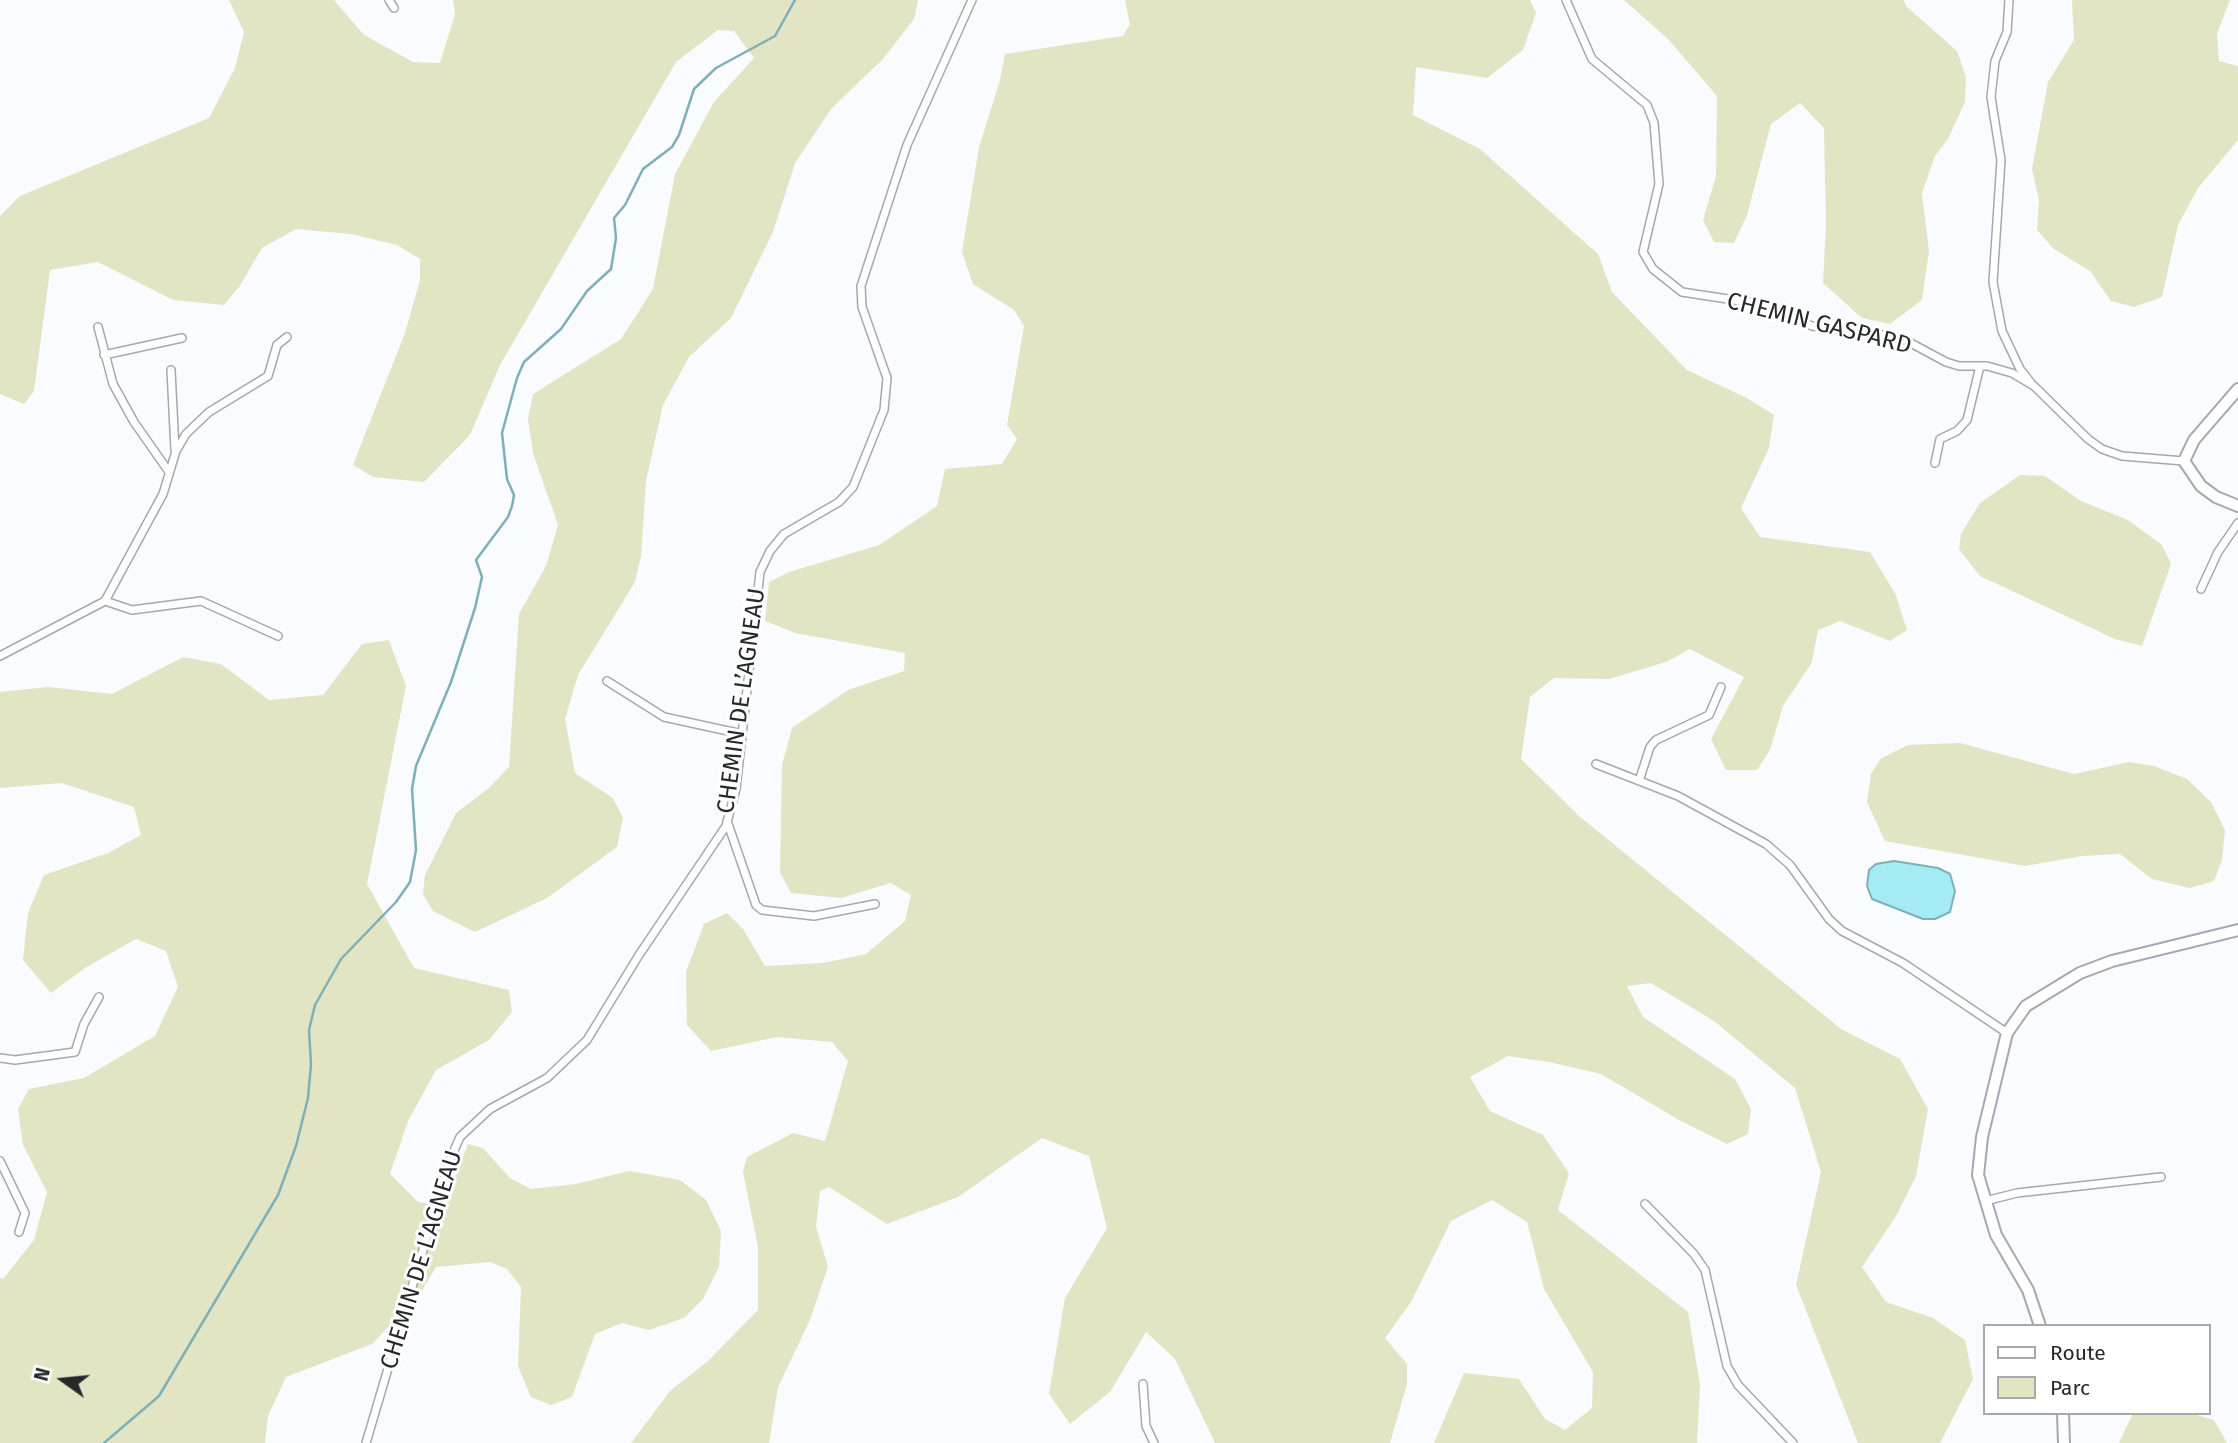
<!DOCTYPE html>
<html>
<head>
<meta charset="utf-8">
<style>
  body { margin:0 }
  #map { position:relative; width:2238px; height:1443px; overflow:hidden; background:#f9fbfe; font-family:"Fira Sans",sans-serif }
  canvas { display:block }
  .legend { position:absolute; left:1983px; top:1324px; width:228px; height:91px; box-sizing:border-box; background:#fff; border:2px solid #a8a9aa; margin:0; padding:9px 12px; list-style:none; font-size:21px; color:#26282b }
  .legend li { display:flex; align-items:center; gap:14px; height:35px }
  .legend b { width:35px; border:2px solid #a8a9aa }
  .north { position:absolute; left:28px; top:1345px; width:70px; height:70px; -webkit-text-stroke:5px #fff; paint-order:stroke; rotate:285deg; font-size:19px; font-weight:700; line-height:28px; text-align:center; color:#26282b }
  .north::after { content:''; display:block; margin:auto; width:24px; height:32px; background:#26282b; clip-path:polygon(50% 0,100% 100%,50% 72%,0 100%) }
</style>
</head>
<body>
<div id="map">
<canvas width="2238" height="1443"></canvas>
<ul class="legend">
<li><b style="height:9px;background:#fff"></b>Route</li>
<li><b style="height:19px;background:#e1e5c4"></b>Parc</li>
</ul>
<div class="north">N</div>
</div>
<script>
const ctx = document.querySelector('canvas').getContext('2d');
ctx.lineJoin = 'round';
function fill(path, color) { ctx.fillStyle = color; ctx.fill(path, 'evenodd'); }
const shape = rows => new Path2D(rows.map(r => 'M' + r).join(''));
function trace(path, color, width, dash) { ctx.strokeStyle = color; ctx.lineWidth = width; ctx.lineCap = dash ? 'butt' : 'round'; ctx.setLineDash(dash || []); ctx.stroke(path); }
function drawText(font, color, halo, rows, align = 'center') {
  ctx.font = font + ' "Fira Sans",sans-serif'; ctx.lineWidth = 6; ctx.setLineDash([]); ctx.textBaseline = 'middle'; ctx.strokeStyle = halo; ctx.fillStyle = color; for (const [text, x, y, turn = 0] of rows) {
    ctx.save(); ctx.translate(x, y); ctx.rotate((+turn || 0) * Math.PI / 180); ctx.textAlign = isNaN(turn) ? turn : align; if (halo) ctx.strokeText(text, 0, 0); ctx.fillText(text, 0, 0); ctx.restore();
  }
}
fill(shape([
  [229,0,334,0,364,35,413,62,440,63,455,14,453,0,918,0,914,19,883,59,832,108,795,163,773,232,731,318,689,357,663,405,646,481,641,556,635,582,578,675,565,719,575,773,613,798,623,818,617,847,547,898,475,932,433,911,423,894,425,875,456,813,489,788,509,767,519,614,546,566,558,525,533,453,528,419,533,394,621,339,653,289,675,174,714,102,754,58,734,31,718,30,676,62,500,365,470,435,424,482,373,477,353,465,405,333,420,280,420,259,397,245,351,234,296,229,262,248,239,287,224,305,173,300,98,262,50,270,34,391,24,404,0,394,0,216,20,196,209,118,235,68,244,32],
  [1125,0,1530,0,1536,13,1523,50,1487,78,1416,67,1413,115,1480,149,1598,254,1612,292,1687,370,1747,398,1774,415,1769,448,1741,508,1760,537,1870,552,1896,595,1907,630,1890,641,1840,621,1818,630,1812,662,1783,706,1770,750,1757,770,1726,770,1711,739,1744,677,1690,649,1666,662,1609,679,1554,678,1530,697,1521,759,1579,816,1841,1029,1900,1059,1928,1109,1916,1176,1896,1216,1862,1267,1886,1302,1933,1318,1965,1340,1973,1379,1940,1443,1858,1443,1796,1285,1821,1172,1795,1088,1714,1021,1651,983,1627,986,1643,1017,1735,1079,1751,1109,1748,1134,1727,1144,1679,1120,1601,1074,1549,1062,1508,1056,1470,1077,1490,1111,1543,1135,1569,1173,1558,1210,1688,1312,1700,1385,1697,1443,1434,1443,1464,1373,1519,1379,1545,1419,1565,1430,1592,1408,1593,1372,1544,1289,1527,1222,1492,1200,1451,1221,1411,1302,1385,1338,1407,1364,1407,1384,1390,1443,1215,1443,1175,1359,1146,1332,1110,1392,1070,1424,1049,1394,1065,1298,1107,1228,1089,1156,1042,1138,958,1197,887,1224,829,1187,820,1191,816,1227,828,1267,810,1320,778,1387,769,1443,631,1443,671,1390,708,1361,758,1310,758,1247,743,1172,747,1157,793,1133,825,1141,848,1061,832,1042,777,1037,711,1051,687,1025,686,972,704,924,727,913,743,929,765,966,823,963,866,954,905,921,911,895,891,883,841,898,791,893,780,872,782,765,792,728,848,690,904,671,905,653,795,633,765,621,769,582,789,572,879,545,937,506,945,469,1002,464,1017,439,1007,425,1024,326,1014,310,973,284,962,252,979,147,1000,80,1005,54,1123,36,1130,24],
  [1624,0,1904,0,1906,6,1957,51,1966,77,1965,102,1948,139,1935,156,1922,193,1929,251,1922,300,1890,324,1862,318,1823,283,1826,225,1824,128,1800,103,1771,124,1747,215,1734,243,1714,242,1703,220,1716,176,1717,96,1668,39],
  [2072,0,2230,0,2217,34,2219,61,2238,66,2238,140,2198,188,2178,225,2162,297,2134,307,2111,301,2090,271,2054,249,2037,230,2039,200,2032,169,2048,82,2074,40],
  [2020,475,2045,476,2081,501,2128,520,2162,545,2171,564,2142,646,2115,639,1980,576,1959,549,1961,534,1980,503],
  [389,640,406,686,367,884,414,968,509,990,512,1012,489,1040,436,1070,408,1121,390,1174,418,1202,444,1206,468,1144,483,1148,510,1178,531,1189,576,1184,629,1171,680,1180,706,1200,721,1231,719,1267,703,1299,684,1318,649,1330,622,1323,595,1334,572,1397,551,1405,531,1397,518,1366,521,1287,507,1269,490,1262,436,1267,420,1294,372,1344,286,1377,268,1416,265,1443,0,1443,0,1278,3,1279,34,1240,47,1192,23,1145,18,1109,29,1089,84,1078,155,1036,178,987,166,951,136,939,85,968,51,993,23,960,28,913,44,875,108,853,141,835,134,807,62,783,0,788,0,692,48,687,112,694,183,657,221,664,269,700,323,695,362,644],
  [1960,743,2074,774,2129,762,2154,766,2187,779,2211,802,2225,830,2222,860,2214,881,2190,888,2152,879,2120,854,2082,856,2025,866,1885,841,1867,802,1871,774,1880,759,1908,745],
  [2133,1413,2190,1413,2214,1420,2227,1443,2119,1443]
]), '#e1e5c4');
const water = shape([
  [1894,861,1938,868,1950,874,1955,891,1950,912,1935,919,1923,919,1872,899,1867,886,1869,870,1876,864,1894,861]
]);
fill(water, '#a4ebf4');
trace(water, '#7eb0b8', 2);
trace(shape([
  [104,1443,159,1396,278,1195,296,1146,308,1098,311,1064,309,1030,315,1005,341,959,396,902,410,882,416,850,412,789,416,766,451,682,475,608,482,577,476,560,508,517,512,506,514,495,507,479,502,433,517,378,524,362,561,329,587,291,611,269,616,238,614,218,625,205,643,169,672,147,679,135,694,89,716,68,775,36,795,0]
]), '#7eb0b8', 2.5);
const minor = shape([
  [389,0,394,8],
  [1566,0,1592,59,1647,105,1654,123,1659,184,1643,252,1653,269,1682,292,1760,304,1812,326,1890,336,1907,341,1946,362,1959,366,1987,366,2012,373,2034,386,2088,439,2102,449,2122,456,2184,461],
  [2009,0,2007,32,1995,61,1991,97,2001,160,1993,282,2002,331,2020,369,2031,383],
  [98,327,113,384,134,422,169,472],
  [104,355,182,338],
  [171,370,175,450],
  [1935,463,1940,439,1957,431,1967,420,1980,366],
  [2201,589,2218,552,2238,523],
  [105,601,132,610,201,601,278,636],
  [0,656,105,601,163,494,176,451,186,434,209,412,268,376,277,345,287,337],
  [607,681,664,717,742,734],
  [1596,764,1678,796,1766,844,1790,865,1829,919,1842,931,1903,963,2007,1033],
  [1640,778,1650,747,1656,740,1709,715,1721,687],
  [727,821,756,905,762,910,814,916,875,904],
  [0,1058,15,1060,75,1052,84,1024,99,997],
  [0,1161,25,1213,19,1232],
  [1985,1201,2017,1193,2161,1177],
  [1645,1204,1694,1254,1705,1270,1727,1366,1738,1385,1793,1443],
  [1143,1384,1146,1426,1154,1443],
  [366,1443,449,1162,460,1137,490,1109,547,1078,587,1040,639,955,726,826,736,789,760,572,770,551,784,534,839,502,853,487,884,410,887,378,862,307,861,286,907,145,972,0]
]);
const secondary = shape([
  [2238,389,2194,440,2184,461,2201,486,2216,497,2238,506],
  [2040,1326,2028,1290,1996,1235,1978,1175,1982,1137,2007,1033,2026,1006,2080,973,2112,961,2238,930],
  [2063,1413,2064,1443]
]);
trace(minor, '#a3a9af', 10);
trace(secondary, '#a3a9af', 14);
trace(minor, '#fff', 7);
trace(secondary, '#fff', 10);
drawText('24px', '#26282b', '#fff', [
  ["CHEMIN GASPARD",1819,324,14],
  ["CHEMIN DE L’AGNEAU",742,701,-82],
  ["CHEMIN DE L’AGNEAU",422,1260,-73]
]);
</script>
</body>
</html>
